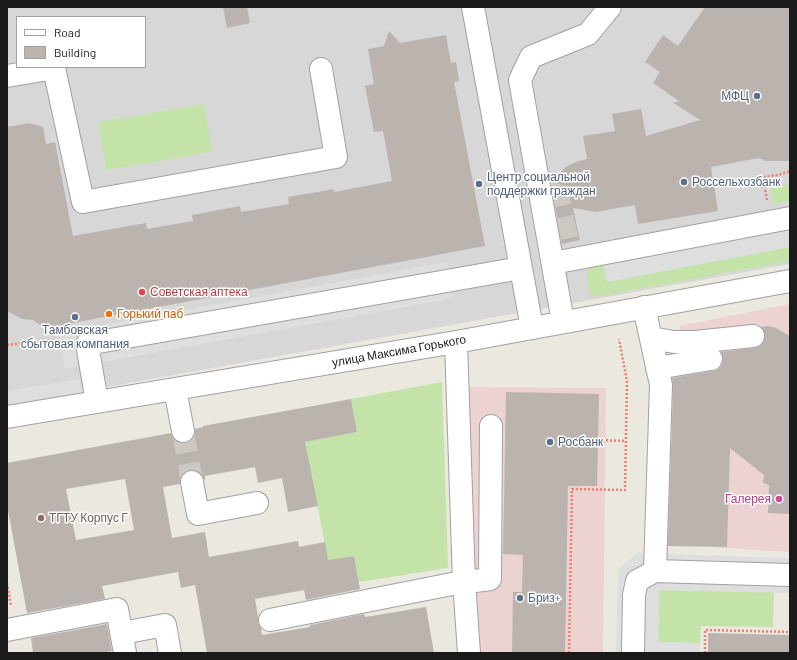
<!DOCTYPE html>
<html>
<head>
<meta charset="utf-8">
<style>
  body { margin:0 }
  #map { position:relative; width:797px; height:660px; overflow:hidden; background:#ebe8e0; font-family:Barlow,sans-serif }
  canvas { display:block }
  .frame { position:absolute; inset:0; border:8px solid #1a1a1a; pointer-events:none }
  .legend { position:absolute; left:16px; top:16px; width:130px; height:52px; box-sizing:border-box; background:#fff; border:1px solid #a3a3a3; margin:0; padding:5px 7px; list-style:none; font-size:12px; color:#1a1a1a }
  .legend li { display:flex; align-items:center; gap:8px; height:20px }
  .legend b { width:20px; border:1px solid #a3a3a3 }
</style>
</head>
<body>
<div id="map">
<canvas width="797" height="660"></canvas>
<div class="frame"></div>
<ul class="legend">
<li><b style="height:5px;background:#fff"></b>Road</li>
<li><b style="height:11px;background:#bbb4ae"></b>Building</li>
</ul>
</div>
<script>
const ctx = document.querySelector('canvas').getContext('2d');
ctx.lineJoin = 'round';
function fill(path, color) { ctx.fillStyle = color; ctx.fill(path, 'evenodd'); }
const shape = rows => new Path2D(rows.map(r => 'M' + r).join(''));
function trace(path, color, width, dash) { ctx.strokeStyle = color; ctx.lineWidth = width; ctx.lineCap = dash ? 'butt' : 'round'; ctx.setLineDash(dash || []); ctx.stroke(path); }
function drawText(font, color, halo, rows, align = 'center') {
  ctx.font = font + ' Barlow,sans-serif'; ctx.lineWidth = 3; ctx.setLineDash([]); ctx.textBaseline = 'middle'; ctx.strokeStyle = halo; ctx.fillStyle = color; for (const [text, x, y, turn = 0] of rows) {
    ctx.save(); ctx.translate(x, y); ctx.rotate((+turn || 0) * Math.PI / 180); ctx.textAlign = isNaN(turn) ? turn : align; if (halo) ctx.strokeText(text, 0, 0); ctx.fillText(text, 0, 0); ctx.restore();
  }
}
fill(shape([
  [7,7,790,7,790,264,7,405],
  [17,17,145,17,145,67,17,67]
]), '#d8d7d7');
fill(shape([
  [790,304,790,552,666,544,680,326],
  [462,387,606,388,603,653,472,653]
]), '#ecd2d0');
fill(shape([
  [204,104,212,152,106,170,98,122],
  [790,184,790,201,773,204,770,188],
  [790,247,790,261,601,296,594,296,590,293,587,277,589,269,592,265,603,265,607,282],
  [442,382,448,568,359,582,354,556,328,560,305,442,357,432,351,399],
  [659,590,774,592,773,627,701,626,700,643,658,642]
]), '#c4e3a9');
fill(shape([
  [790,210,790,247,607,282,603,265],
  [447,262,454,298,65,369,59,333],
  [79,379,84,404,7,417,7,391],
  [637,553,790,558,790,593,659,590,658,642,700,643,700,653,616,653,618,570]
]), '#dedede');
fill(shape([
  [223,7,247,7,250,23,227,28],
  [705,7,790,7,790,161,766,161,759,158,711,167,718,211,638,224,635,205,596,212,573,208,580,240,562,244,551,182,552,180,566,167,573,163,587,159,583,136,615,131,612,114,641,109,646,136,700,120,673,103,679,101,653,83,660,72,645,62,663,35,678,46],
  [389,31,400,43,446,35,451,63,456,62,459,81,454,82,485,246,51,327,43,327,33,320,22,319,7,311,7,127,29,123,43,127,46,144,55,142,73,236,146,223,147,229,193,221,192,215,240,206,241,212,289,204,288,197,334,189,334,192,392,181,383,131,374,132,365,86,374,84,368,49,384,46],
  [768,326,776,328,790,336,790,514,768,513,769,485,763,483,764,475,730,448,727,547,668,546,673,385,672,378,713,371,719,369,723,363,723,357,721,352,754,348,760,346,764,341,765,335,763,329,761,327],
  [506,392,599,394,597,486,568,486,565,653,512,653,513,592,522,592,523,555,503,554],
  [351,399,357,432,305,442,318,506,288,512,282,478,258,483,255,467,205,476,205,479,204,480,202,474,196,470,189,470,184,473,180,478,180,484,163,487,172,538,205,532,209,557,298,541,299,547,325,542,328,560,354,556,360,589,306,600,304,590,255,599,258,616,258,622,261,628,262,635,310,627,310,625,364,614,365,617,426,607,434,653,207,653,195,585,181,588,178,572,102,586,105,599,27,613,7,505,7,463,171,433,173,439,179,443,186,443,191,441,195,435,195,429,203,427,203,426],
  [125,479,134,530,76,540,66,489],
  [107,624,112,651,100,653,33,653,31,638],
  [708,633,790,635,790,653,708,653]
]), '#bbb4ae');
trace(shape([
  [562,185,559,192,559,201,568,242],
  [183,431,192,482]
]), '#ccc9c2', 22, [22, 11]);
const minor = shape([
  [473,7,532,328],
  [7,76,54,68,83,202,336,157,321,69],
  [553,263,790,218],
  [644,307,661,385,655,571],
  [563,322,520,80,531,57,588,34,610,7],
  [651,338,674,342,695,342,753,336],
  [456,342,464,582,469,653],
  [657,368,711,359],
  [175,389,183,431],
  [97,402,87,344,521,268],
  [7,417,456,342,790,281],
  [192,482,198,514,257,503],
  [270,620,452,584,490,579,491,426],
  [7,630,117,609,125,653],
  [122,633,165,625,170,653],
  [633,653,634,595,637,581,655,571,790,575]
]);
trace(minor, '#a1a1a1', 24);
trace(shape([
  [767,200,763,177,778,175,790,171],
  [7,345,45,340,65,342],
  [598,440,626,441],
  [7,583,11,606],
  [569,653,572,489,625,490,627,381,619,339],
  [705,653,705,630,790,632]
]), '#ee7f6f', 2.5, [2, 2]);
trace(minor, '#fff', 22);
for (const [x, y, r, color] of [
  [757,96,4,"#5c6f8a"],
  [684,182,4,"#5c6f8a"],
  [479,184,4,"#5c6f8a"],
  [142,292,4,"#e0444e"],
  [109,314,4,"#e8710a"],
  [75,317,4,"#5c6f8a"],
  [550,442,4,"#5c6f8a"],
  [779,499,4,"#d1479c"],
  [41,518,4,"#8d6e63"],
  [520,598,4,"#5c6f8a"]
]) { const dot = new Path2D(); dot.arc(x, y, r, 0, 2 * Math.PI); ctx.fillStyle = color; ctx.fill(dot); trace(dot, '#fff', 1.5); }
drawText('12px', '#4e5e75', '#fff', [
  ["МФЦ",749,96,"right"],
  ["Центр социальной",487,177],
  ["поддержки граждан",487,191],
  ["Россельхозбанк",692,182],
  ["Тамбовская",75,330,"center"],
  ["сбытовая компания",75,344,"center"],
  ["Росбанк",558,442],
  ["Бриз+",528,598]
], 'left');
drawText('12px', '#be3a42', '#fff', [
  ["Советская аптека",150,292]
], 'left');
drawText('12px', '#c56008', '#fff', [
  ["Горький паб",117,314]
], 'left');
drawText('12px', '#1a1a1a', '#fff', [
  ["улица Максима Горького",399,351,-10]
]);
drawText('12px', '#b23c85', '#fff', [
  ["Галерея",771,499]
], 'right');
drawText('12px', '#785e54', '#fff', [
  ["ТГТУ Корпус Г",49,518]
], 'left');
</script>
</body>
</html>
